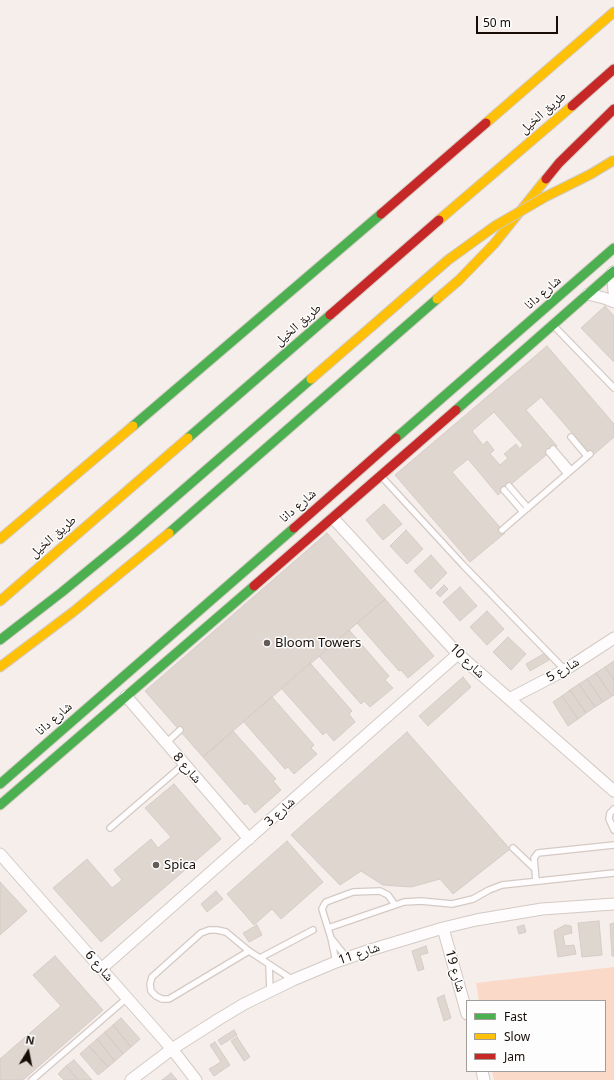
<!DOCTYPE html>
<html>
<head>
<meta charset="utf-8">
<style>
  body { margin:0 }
  #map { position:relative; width:614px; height:1080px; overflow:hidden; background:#f6eeea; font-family:"Noto Sans",sans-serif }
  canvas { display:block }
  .legend { position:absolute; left:466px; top:1000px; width:140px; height:72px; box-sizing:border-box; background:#fdfdfd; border:1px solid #a19d9a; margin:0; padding:5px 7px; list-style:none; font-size:12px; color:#170c06 }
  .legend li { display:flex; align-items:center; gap:8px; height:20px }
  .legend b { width:20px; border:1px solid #a19d9a }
  .north { position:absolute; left:8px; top:1032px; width:40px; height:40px; -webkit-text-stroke:3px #fdfdfd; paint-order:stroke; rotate:10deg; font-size:11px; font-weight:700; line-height:16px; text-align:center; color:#170c06 }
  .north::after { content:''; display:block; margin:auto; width:14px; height:18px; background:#170c06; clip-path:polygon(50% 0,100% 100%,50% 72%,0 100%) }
  .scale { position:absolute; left:476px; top:16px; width:82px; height:18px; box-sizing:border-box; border:2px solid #170c06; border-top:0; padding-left:5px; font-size:12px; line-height:14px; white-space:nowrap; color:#170c06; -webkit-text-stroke:3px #fdfdfd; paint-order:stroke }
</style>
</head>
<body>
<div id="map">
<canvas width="614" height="1080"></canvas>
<ul class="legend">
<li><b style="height:5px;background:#4caf50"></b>Fast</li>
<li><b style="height:5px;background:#ffc107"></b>Slow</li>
<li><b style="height:5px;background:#c62828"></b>Jam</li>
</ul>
<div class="north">N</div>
<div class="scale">50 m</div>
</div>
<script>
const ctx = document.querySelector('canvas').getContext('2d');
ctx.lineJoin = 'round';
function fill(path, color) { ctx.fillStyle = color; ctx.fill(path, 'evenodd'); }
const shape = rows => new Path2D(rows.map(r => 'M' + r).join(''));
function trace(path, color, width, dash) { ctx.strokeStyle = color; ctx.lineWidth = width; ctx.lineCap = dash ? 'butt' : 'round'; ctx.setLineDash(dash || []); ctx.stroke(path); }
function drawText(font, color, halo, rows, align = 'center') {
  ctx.font = font + ' "Noto Sans","Noto Naskh Arabic",sans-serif'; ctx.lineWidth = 3; ctx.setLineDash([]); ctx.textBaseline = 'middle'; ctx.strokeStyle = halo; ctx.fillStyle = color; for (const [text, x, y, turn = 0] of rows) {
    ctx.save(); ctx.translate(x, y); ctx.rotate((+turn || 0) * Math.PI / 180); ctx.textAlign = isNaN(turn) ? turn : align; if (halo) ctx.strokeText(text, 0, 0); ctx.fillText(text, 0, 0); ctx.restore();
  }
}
fill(shape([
  [614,967,614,1080,494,1080,492,1071,605,1071,605,1001,479,1001,476,983]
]), '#fbd9c8');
const building = shape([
  [605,306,614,316,614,362,581,328,605,306],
  [547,346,614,424,614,437,592,456,541,397,526,410,557,446,498,495,468,459,452,472,505,533,470,562,395,475,547,346],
  [494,412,523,445,520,449,516,444,504,454,508,458,500,465,490,454,494,450,487,441,483,445,472,431,494,412],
  [384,504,402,524,383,540,366,520,384,504],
  [406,530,423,549,407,564,390,546,406,530],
  [327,533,385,599,203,757,145,691,327,533],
  [431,555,447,573,431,589,414,571,431,555],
  [444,585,448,589,440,597,436,593,444,585],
  [460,587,477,606,460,621,443,602,460,587],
  [385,599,434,656,408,678,401,670,399,671,357,623,385,599],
  [487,611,504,629,487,645,470,627,487,611],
  [349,630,389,676,385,680,393,688,370,707,364,701,361,704,319,656,349,630],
  [508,637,526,654,511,670,493,652,508,637],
  [545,653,549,660,530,671,526,664,545,653],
  [614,661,614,680,605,667,614,661],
  [310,663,352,711,349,714,355,722,334,741,326,732,323,735,281,688,310,663],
  [605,667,614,680,614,695,612,696,596,673,605,667],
  [596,673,612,696,603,702,587,679,596,673],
  [463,677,471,687,428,726,419,716,463,677],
  [587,679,603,702,595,707,579,684,587,679],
  [579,684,595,707,586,713,570,690,579,684],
  [570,690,586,713,578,719,562,696,570,690],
  [562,696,578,719,568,726,553,702,562,696],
  [272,697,314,745,311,748,317,754,294,774,288,767,285,769,243,721,272,697],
  [233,731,276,779,273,781,281,790,255,813,247,803,245,805,203,757,233,731],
  [407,732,510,849,453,894,440,879,411,887,383,885,361,871,340,885,291,835,407,732],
  [174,784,221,839,101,942,53,888,87,859,112,888,122,880,114,870,151,839,158,848,171,837,145,808,174,784],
  [287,841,323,882,281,919,272,909,254,925,227,894,287,841],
  [0,882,27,911,0,935,0,882],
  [216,891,223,899,207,912,201,904,216,891],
  [599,921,602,955,582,957,578,923,599,921],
  [614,923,614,956,612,956,610,924,614,923],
  [257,925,262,935,249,942,243,933,257,925],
  [524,925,526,932,519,934,517,927,524,925],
  [565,925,571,926,572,933,563,935,565,946,574,945,576,954,558,957,554,931,565,925],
  [426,946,428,953,420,955,424,969,418,971,412,951,426,946],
  [55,956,103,1010,23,1080,0,1080,0,1059,61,1006,33,975,55,956],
  [444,995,451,1018,444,1021,437,998,444,995],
  [121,1018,140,1039,131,1047,113,1025,121,1018],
  [113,1025,131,1047,123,1054,105,1032,113,1025],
  [234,1030,237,1035,221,1045,218,1040,234,1030],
  [105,1032,123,1054,115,1061,97,1039,105,1032],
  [237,1037,250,1057,244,1061,231,1041,237,1037],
  [97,1039,115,1061,108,1067,89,1046,97,1039],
  [215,1042,230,1065,214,1076,209,1069,221,1062,210,1045,215,1042],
  [89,1046,108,1067,98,1075,80,1054,89,1046],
  [74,1060,92,1080,78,1080,66,1066,74,1060],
  [66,1066,78,1080,64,1080,58,1074,66,1066],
  [171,1073,177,1080,162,1080,171,1073]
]);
fill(building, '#e0d6d0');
trace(building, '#d6cbc6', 1);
const lane = shape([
  [553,325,614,388],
  [571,437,587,456],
  [553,449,571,470],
  [549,452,567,474],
  [381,476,463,565,565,670],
  [509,486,528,508],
  [504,490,523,512],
  [502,530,590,454],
  [166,743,180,730],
  [614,809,610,813,609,819,614,830],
  [110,828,184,764],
  [513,848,535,869],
  [536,881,534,858,538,853,614,845],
  [328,928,404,902,421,901,452,904,473,899,489,890,502,885,614,873],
  [209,930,217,930,226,932,249,951,169,999,162,999,156,996,151,991,150,984,152,977,201,933,209,930],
  [331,938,347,958],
  [249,951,293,980],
  [260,958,313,930],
  [336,962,331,938,322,909,324,905,326,902,353,892,380,891,388,895,395,905],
  [269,965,270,991],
  [32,1080,127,998]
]);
const street = shape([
  [613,272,613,280,614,292],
  [588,294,604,298,614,302],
  [333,518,458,654,614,791],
  [126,696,249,839],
  [509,699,565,670,614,638],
  [0,854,172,1049,196,1080],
  [443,928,467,1014],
  [101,969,458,654],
  [482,1071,484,1080],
  [131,1080,172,1049,219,1019,244,1004,293,980,336,962,370,950,443,928,476,920,542,909,614,904]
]);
const fast = shape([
  [456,410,614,271],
  [133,426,381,214],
  [188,438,330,315],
  [396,438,614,248],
  [169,533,437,299],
  [0,640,62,592,129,537,311,379],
  [0,784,294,528],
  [0,805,254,586]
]);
const slow = shape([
  [486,123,614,12],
  [439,220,572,106],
  [437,299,459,280,494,244,546,179],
  [311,379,371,327],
  [0,539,133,426],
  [0,601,188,438],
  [0,667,73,612,169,533]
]);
const jam = shape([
  [572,106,614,69],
  [546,179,559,163,614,109],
  [381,214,486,123],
  [330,315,439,220],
  [294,528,396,438],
  [254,586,456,410]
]);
trace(lane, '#d4cac5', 8);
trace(street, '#d4cac5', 13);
trace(fast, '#d4cac5', 11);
trace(slow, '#d4cac5', 11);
trace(jam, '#d4cac5', 11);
trace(lane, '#fefcfc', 5.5);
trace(street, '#fefcfc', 11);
trace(fast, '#4caf50', 9);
trace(slow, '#ffc107', 9);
trace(jam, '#c62828', 9);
const slowBridge = shape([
  [371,327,448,260,495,226,545,197,591,174,614,160]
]);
trace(slowBridge, '#cdc8c6', 11, []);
trace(slowBridge, '#ffc107', 9);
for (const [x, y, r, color] of [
  [267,643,4,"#655b56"],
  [156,865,4,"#655b56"]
]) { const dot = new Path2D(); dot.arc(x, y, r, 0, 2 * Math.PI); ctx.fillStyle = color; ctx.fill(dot); trace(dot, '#fdfdfd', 1.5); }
drawText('13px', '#170c06', '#fdfdfd', [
  ["طريق الخيل",543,113,-41],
  ["شارع دانا",543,293,-41],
  ["طريق الخيل",298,325,-41],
  ["شارع دانا",298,506,-41],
  ["طريق الخيل",53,537,-41],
  ["شارع 10",467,661,44],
  ["شارع 5",563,670,-30],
  ["شارع دانا",54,719,-41],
  ["شارع 8",187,768,49],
  ["شارع 3",280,812,-42],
  ["شارع 11",359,954,-19],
  ["شارع 6",99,966,49],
  ["شارع 19",455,971,74]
]);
drawText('13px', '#170c06', '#fdfdfd', [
  ["Bloom Towers",275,643],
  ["Spica",164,865]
], 'left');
</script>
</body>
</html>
